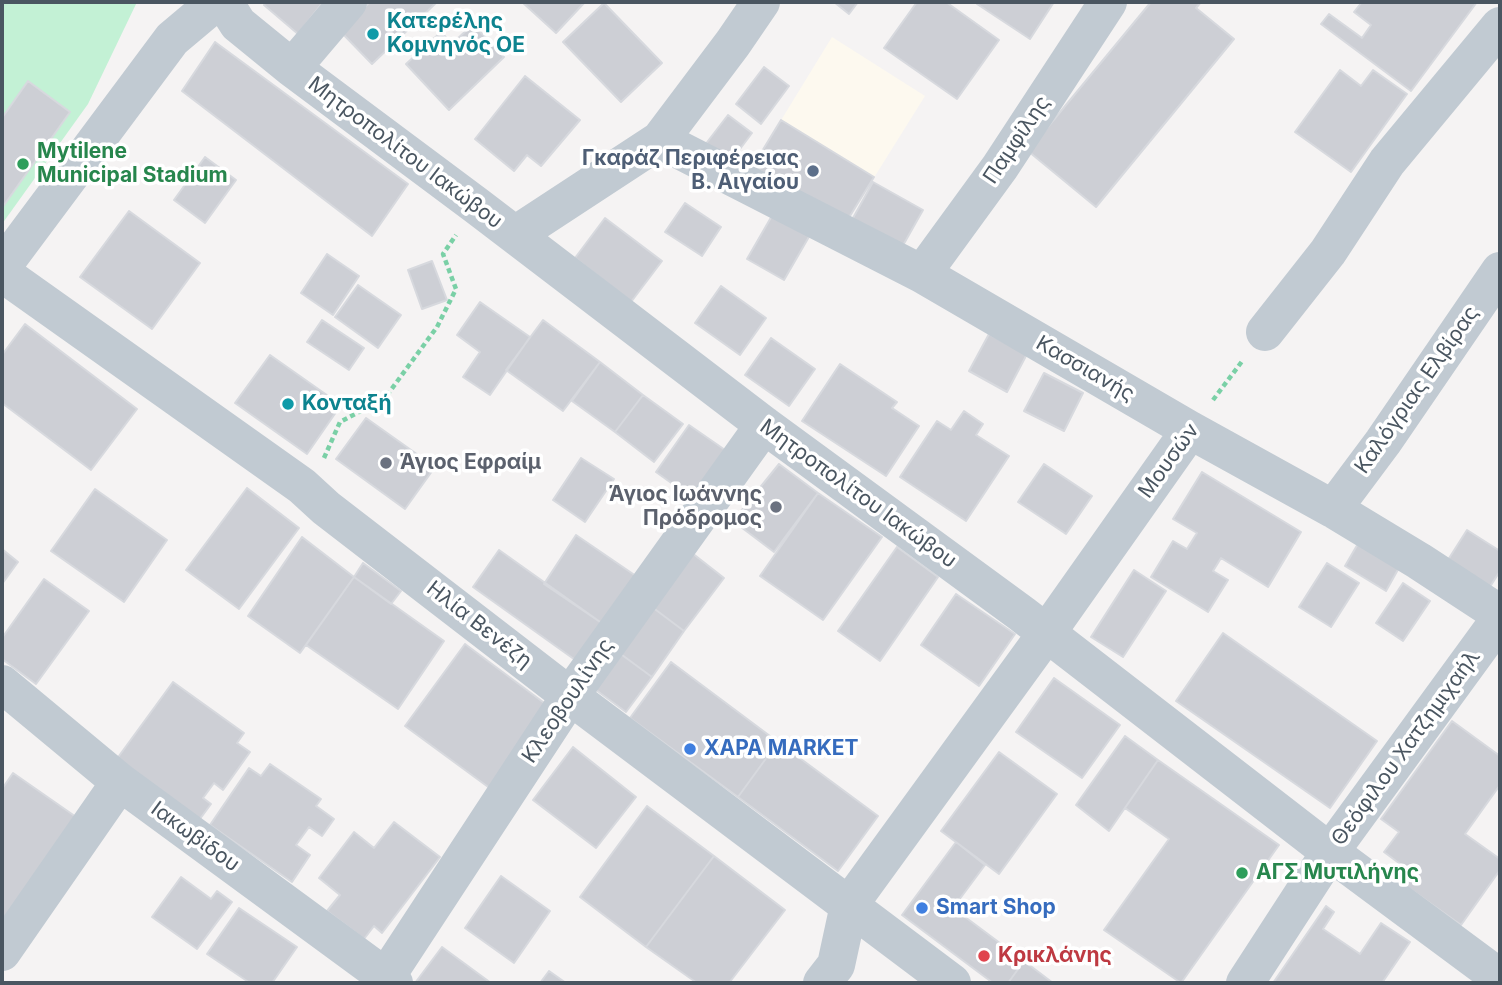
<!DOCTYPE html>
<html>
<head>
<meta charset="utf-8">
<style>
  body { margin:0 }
  #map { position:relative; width:1502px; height:985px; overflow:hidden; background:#f5f3f3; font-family:Inter,sans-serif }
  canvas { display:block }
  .frame { position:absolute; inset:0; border:4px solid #4a5661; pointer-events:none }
</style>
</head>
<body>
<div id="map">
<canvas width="1502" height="985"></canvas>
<div class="frame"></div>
</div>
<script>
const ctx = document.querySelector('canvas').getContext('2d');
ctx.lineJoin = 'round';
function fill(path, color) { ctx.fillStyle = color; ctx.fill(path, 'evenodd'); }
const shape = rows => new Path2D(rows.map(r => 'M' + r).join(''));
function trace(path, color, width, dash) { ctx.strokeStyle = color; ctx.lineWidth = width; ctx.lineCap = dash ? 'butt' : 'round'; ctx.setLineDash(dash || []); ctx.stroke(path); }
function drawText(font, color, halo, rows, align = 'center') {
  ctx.font = font + ' Inter,sans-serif'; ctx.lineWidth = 7; ctx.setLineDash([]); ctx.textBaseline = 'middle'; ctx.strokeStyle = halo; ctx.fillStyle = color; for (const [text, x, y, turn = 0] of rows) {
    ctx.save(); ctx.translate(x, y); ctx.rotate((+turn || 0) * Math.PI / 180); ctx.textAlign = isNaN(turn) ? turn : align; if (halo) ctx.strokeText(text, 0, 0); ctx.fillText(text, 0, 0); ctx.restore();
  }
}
fill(shape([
  [832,37,925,96,845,224,753,166]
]), '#fdf9ef');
fill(shape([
  [2,2,137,2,88,104,2,224]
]), '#c3f1d5');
const building = shape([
  [266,2,323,2,298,34,264,5,266,2],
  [370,2,437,2,372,64,340,31,370,2],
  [522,2,585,2,556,33,522,2],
  [834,2,858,2,849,14,834,2],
  [917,2,946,2,999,40,957,99,884,48,917,2],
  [979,2,1054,2,1030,39,977,4,979,2],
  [1151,2,1201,2,1196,8,1234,39,1096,207,1028,151,1151,2],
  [1362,2,1477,2,1411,91,1321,24,1329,14,1362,38,1371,25,1354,12,1362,2],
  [604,3,662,63,621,102,563,42,604,3],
  [473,24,504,57,449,110,406,64,441,32,452,44,473,24],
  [215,42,408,184,372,236,182,91,215,42],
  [764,67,789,86,761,124,736,104,764,67],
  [1340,70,1361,86,1373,70,1407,94,1351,172,1295,132,1340,70],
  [525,76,580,120,541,166,527,155,514,171,475,139,525,76],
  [28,81,70,112,2,208,2,118,28,81],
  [728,115,752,133,722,173,698,154,728,115],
  [781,120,874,177,845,224,753,166,781,120],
  [205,157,236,180,205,223,174,200,205,157],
  [873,182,923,210,897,256,848,227,873,182],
  [685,203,721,227,702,256,665,232,685,203],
  [129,211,200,263,152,329,80,277,129,211],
  [773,214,810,235,784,280,747,259,773,214],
  [605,218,662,261,631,302,575,258,605,218],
  [327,254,359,276,333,315,301,293,327,254],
  [432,261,447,300,422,309,408,270,432,261],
  [358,285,401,315,378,348,335,317,358,285],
  [721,286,766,318,740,355,695,323,721,286],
  [480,302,530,337,490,395,463,377,480,352,457,335,480,302],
  [322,320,364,348,349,370,307,342,322,320],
  [543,320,600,362,563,411,506,370,543,320],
  [25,324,137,409,91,470,2,403,2,355,25,324],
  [989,334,1027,354,1007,392,969,371,989,334],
  [771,338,815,369,789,406,745,375,771,338],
  [270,355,341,405,307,454,235,403,270,355],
  [600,362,643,395,615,432,572,401,600,362],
  [840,364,897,402,892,408,919,426,886,476,802,421,840,364],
  [1044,373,1083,393,1064,431,1024,411,1044,373],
  [643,395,683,424,654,462,615,432,643,395],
  [964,411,983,424,976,435,1009,456,966,521,900,477,937,421,951,430,964,411],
  [366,418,435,467,405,509,336,459,366,418],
  [689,425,728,452,695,500,656,472,689,425],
  [581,458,614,479,585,522,553,500,581,458],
  [779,464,818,493,774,552,733,521,779,464],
  [1044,464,1092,496,1066,534,1018,502,1044,464],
  [1202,472,1301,532,1268,587,1221,558,1213,571,1228,580,1208,612,1151,577,1173,541,1187,549,1197,533,1173,519,1202,472],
  [247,488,299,528,239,609,186,570,247,488],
  [95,489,167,540,124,602,51,551,95,489],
  [818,493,882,537,823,620,760,576,818,493],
  [1467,530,1500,551,1500,571,1488,590,1446,563,1467,530],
  [576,535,636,576,603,624,544,584,576,535],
  [302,537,354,577,300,653,248,616,302,537],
  [1359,542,1400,566,1386,591,1345,566,1359,542],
  [897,547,938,577,880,661,838,631,897,547],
  [2,549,18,562,2,584,2,549],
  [499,550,603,624,578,662,473,587,499,550],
  [692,553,724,578,684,631,652,607,692,553],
  [363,563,401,591,391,604,354,577,363,563],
  [1327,563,1359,583,1331,627,1299,607,1327,563],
  [1134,570,1166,591,1123,657,1091,637,1134,570],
  [354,577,444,641,398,709,306,645,354,577],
  [44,579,89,611,36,684,2,659,2,638,44,579],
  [1403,583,1430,601,1403,641,1376,623,1403,583],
  [956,594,1015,634,979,686,921,645,956,594],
  [652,607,684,631,652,677,618,652,652,607],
  [1223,633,1377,741,1330,808,1176,701,1223,633],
  [465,644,555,711,495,792,405,726,465,644],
  [618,652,652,677,626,712,592,687,618,652],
  [671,662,778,742,738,797,630,718,671,662],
  [1054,678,1120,725,1082,778,1016,732,1054,678],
  [173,682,244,733,237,743,250,752,223,790,214,783,203,798,211,804,194,827,108,771,173,682],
  [1452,721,1500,756,1500,785,1465,834,1500,859,1500,870,1461,925,1403,884,1411,872,1384,852,1399,832,1381,819,1452,721],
  [1125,736,1158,760,1109,831,1076,805,1125,736],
  [778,742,878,816,838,871,738,797,778,742],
  [573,747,636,797,596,848,533,800,573,747],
  [999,752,1057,794,999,874,941,831,999,752],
  [1158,760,1279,845,1181,983,1104,930,1169,839,1125,808,1158,760],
  [270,764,321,799,316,806,334,819,322,836,309,827,296,845,310,855,292,882,210,825,249,768,261,776,270,764],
  [13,773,79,819,2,929,2,789,13,773],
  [647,806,714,856,646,947,580,897,647,806],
  [394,822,440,857,382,933,374,926,364,939,327,911,340,895,319,878,354,832,374,848,394,822],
  [956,842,985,865,953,908,1024,961,1008,983,993,983,902,915,956,842],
  [714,856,785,910,729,983,697,983,646,947,714,856],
  [501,876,550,911,514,963,465,928,501,876],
  [181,877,211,899,217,891,232,902,197,949,152,917,181,877],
  [1326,906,1334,912,1323,929,1360,954,1381,923,1410,942,1382,983,1273,983,1326,906],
  [239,908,297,947,272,983,250,983,207,954,239,908],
  [442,947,491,983,415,983,442,947],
  [1024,961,1053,983,1008,983,1024,961],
  [549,971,566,983,540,983,549,971]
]);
fill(building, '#cdcfd5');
trace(building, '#d7d9de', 2);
trace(shape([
  [1213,400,1243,360],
  [324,458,340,422,385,398,437,327,456,289,443,254,456,235]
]), '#7ad0a6', 4.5, [5, 3.5]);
trace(shape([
  [224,2,238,24,292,68,477,206,764,425,1022,614,1330,852,1500,978],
  [292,68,348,2],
  [660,140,922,274,1190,430,1333,509,1419,561,1500,614],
  [515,235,660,140,733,43,761,2],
  [2,267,172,39,216,2],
  [2,273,302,486,326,508,570,696,952,983],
  [922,274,1000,167,1108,2],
  [1265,332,1328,252,1387,162,1500,26],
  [1333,509,1383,442,1500,271],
  [2,684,120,782,394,983],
  [2,952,120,782],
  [382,983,570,696,764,425],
  [822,983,836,965,849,905,1046,634,1190,430],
  [1245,983,1330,852,1500,619]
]), '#c1cad2', 38);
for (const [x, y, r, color] of [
  [373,34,7,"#0f9aa8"],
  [23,164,7,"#2e9e5b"],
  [813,171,7,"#5c6f8a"],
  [288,404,7,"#0f9aa8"],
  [386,463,7,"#6b7280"],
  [776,507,7,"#6b7280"],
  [690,749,7,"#3f7fe0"],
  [1242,873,7,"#2e9e5b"],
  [922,908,7,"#3f7fe0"],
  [984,956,7,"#e0444e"]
]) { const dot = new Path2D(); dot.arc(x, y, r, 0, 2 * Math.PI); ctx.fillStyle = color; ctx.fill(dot); trace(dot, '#fff', 2.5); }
drawText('bold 21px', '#0d838f', '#fff', [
  ["Κατερέλης",387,22],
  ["Κομνηνός ΟΕ",387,46],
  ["Κονταξή",302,404]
], 'left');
drawText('21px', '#4a5661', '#fff', [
  ["Παμφίλης",1017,140,-56],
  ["Μητροπολίτου Ιακώβου",405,153,37],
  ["Κασσιανής",1085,369,30],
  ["Καλόγριας Ελβίρας",1417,390,-55],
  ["Μουσών",1169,461,-54],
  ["Μητροπολίτου Ιακώβου",858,494,36],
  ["Ηλία Βενέζη",479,625,38],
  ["Κλεοβουλίνης",568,701,-56],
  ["Θεόφιλου Χατζημιχαήλ",1406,748,-54],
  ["Ιακωβίδου",195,837,36]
]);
drawText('bold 21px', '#27864d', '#fff', [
  ["Mytilene",37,152],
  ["Municipal Stadium",37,176],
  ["ΑΓΣ Μυτιλήνης",1256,873]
], 'left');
drawText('bold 21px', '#4e5e75', '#fff', [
  ["Γκαράζ Περιφέρειας",799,159],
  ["Β. Αιγαίου",799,183]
], 'right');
drawText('bold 21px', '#5b616d', '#fff', [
  ["Άγιος Εφραίμ",400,463],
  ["Άγιος Ιωάννης",762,495,"right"],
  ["Πρόδρομος",762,519,"right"]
], 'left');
drawText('bold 21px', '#366cbe', '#fff', [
  ["XAPA MARKET",704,749],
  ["Smart Shop",936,908]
], 'left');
drawText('bold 21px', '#be3a42', '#fff', [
  ["Κρικλάνης",998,956]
], 'left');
</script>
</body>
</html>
